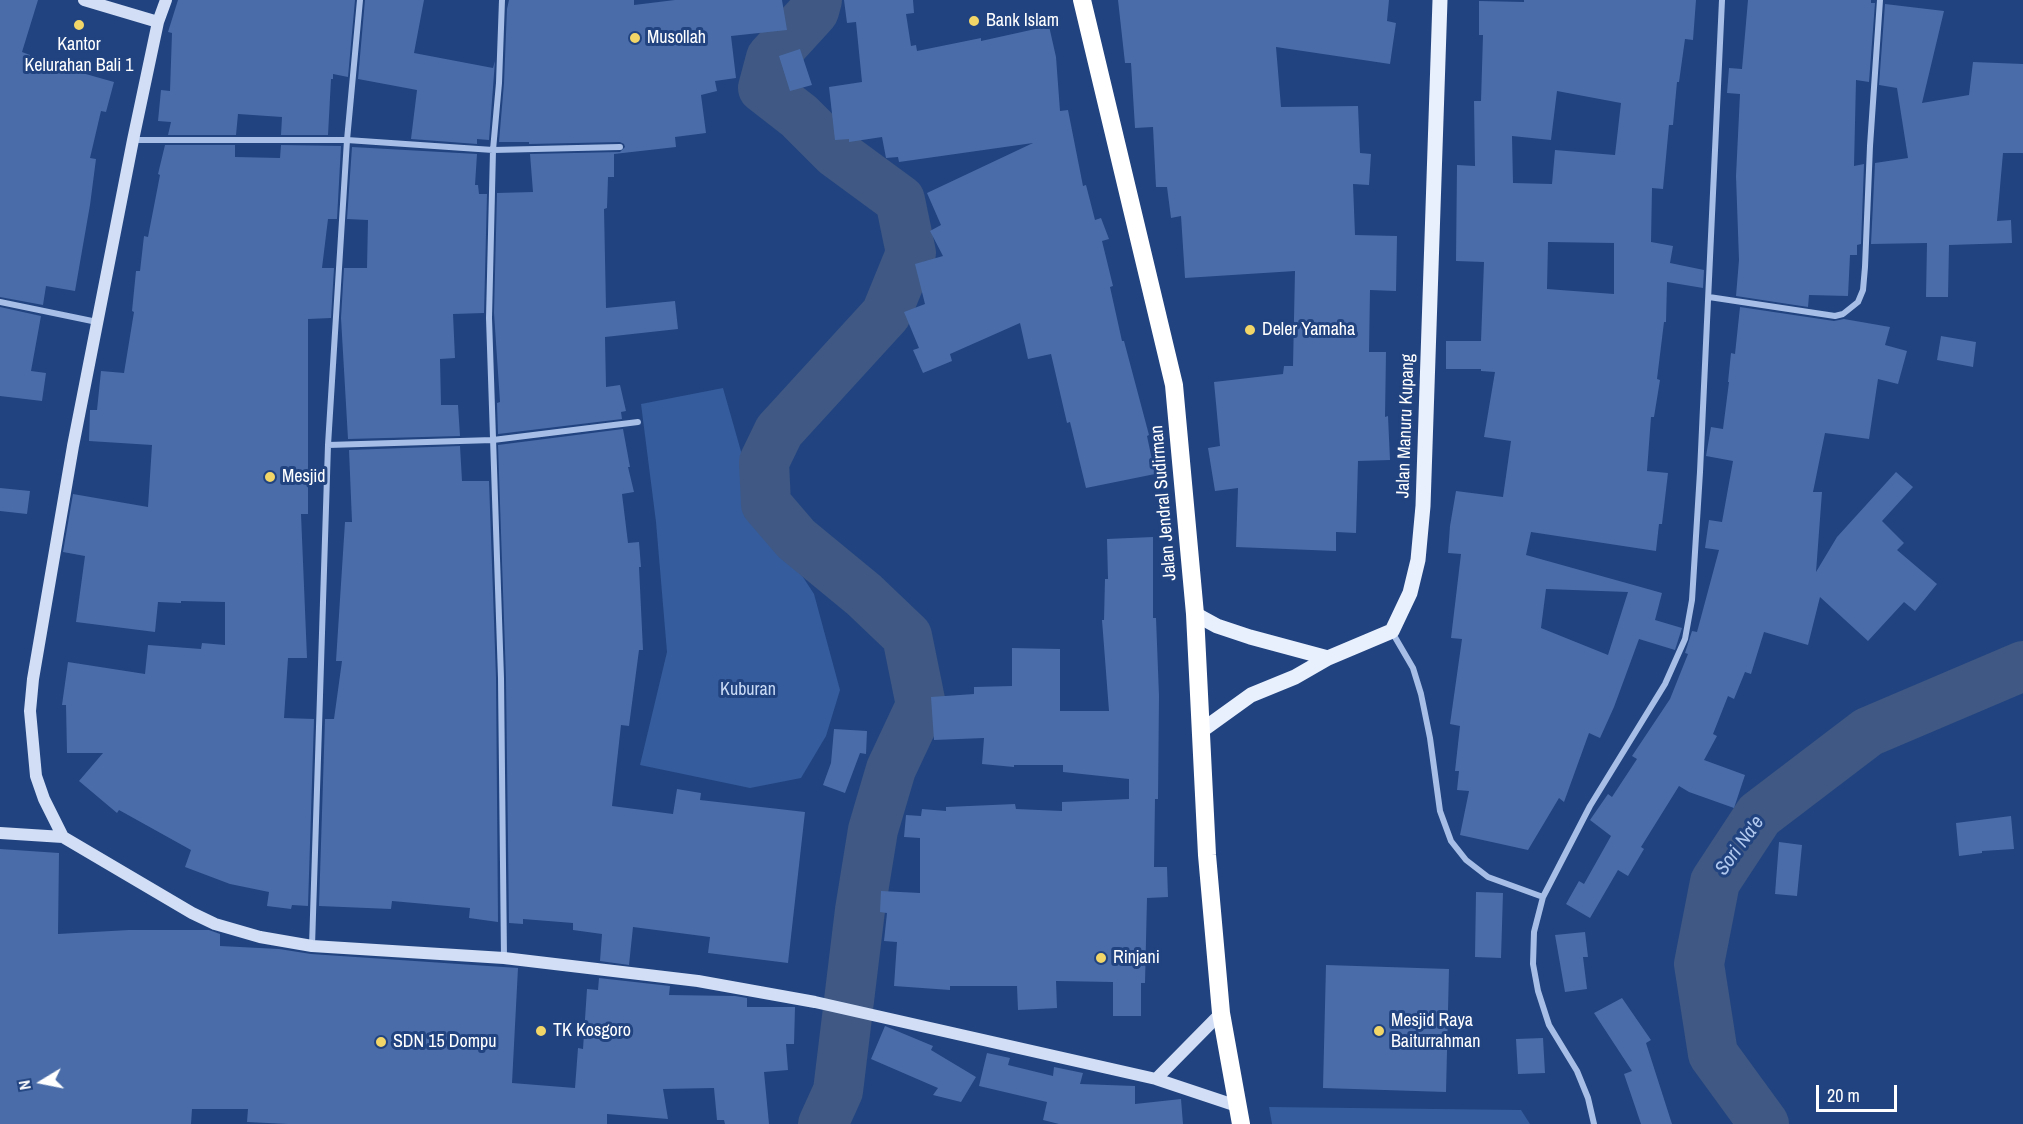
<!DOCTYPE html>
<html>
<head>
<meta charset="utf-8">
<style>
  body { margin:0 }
  #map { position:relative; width:2023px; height:1124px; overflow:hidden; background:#21437f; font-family:"Archivo Narrow",sans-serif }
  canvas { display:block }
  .north { position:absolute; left:12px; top:1052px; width:60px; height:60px; -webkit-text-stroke:4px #21437f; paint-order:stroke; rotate:260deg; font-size:16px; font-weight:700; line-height:24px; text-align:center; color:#fff }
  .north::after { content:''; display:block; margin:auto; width:21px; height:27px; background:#fff; clip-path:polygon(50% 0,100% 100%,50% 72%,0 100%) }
  .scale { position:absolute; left:1816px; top:1085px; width:81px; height:27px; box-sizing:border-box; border:3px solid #fff; border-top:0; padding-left:8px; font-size:18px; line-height:21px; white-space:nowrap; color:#fff; -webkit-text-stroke:4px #21437f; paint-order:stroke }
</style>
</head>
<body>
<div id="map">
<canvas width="2023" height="1124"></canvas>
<div class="north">N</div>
<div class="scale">20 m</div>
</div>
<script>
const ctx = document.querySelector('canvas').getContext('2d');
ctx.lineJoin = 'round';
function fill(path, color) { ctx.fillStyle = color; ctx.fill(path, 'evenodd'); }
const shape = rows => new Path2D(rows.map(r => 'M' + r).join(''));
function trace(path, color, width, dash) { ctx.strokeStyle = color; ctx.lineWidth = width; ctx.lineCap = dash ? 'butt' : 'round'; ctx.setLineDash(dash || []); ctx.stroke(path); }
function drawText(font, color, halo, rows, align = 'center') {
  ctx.font = font + ' "Archivo Narrow",sans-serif'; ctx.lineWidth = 6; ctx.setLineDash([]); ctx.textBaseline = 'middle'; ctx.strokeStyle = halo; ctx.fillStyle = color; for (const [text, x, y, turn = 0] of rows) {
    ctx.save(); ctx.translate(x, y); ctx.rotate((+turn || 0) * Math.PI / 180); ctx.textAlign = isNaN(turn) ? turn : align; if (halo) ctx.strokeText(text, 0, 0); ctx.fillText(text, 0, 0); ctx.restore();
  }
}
fill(shape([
  [723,388,744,462,771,528,814,594,840,690,826,736,801,778,750,788,640,765,667,652,656,522,641,404],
  [1269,1107,1521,1110,1530,1124,1272,1124]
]), '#355c9d');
trace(shape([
  [817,0,814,11,771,58,763,88,799,116,836,153,900,200,911,253,886,314,779,431,764,462,766,504,796,539,864,595,907,636,921,705,891,769,873,830,860,910,838,1091,823,1124],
  [1764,1124,1713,1054,1699,964,1715,882,1759,815,1868,732,2023,666]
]), '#3f5884', 50);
fill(shape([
  [0,0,38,0,22,52,30,55,29,58,114,82,106,112,101,111,90,158,96,159,90,205,75,291,46,286,43,305,0,297],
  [178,0,355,0,348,77,333,74,333,79,331,79,328,135,281,135,282,117,238,114,236,135,168,135,171,122,158,121,161,90,170,91,172,33,168,32],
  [365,0,424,0,414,53,493,68,495,61,489,140,477,139,477,144,411,139,417,90,358,79],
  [509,0,634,0,634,5,675,0,782,0,787,30,731,36,736,78,715,81,717,91,701,95,706,133,675,137,676,147,614,154,614,177,608,177,607,208,604,209,606,308,675,301,678,329,605,337,606,387,620,385,626,411,621,412,622,419,498,434,497,403,500,402,494,313,497,193,533,192,530,154,620,152,625,147,624,144,620,142,529,144,529,142,499,142,504,83,507,9],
  [844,0,913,0,914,13,906,14,911,46,916,45,917,51,981,38,981,41,1049,26,1056,57,1060,111,1068,110,1083,186,1086,185,1095,220,1101,218,1109,239,1102,241,1113,286,1110,287,1122,341,1124,341,1149,435,1147,436,1155,474,1086,488,1070,422,1067,423,1051,354,1028,359,1020,323,950,354,952,361,923,373,913,350,919,348,904,312,925,304,915,264,943,256,930,231,941,225,927,193,1033,143,899,162,898,157,886,158,882,137,849,142,849,139,835,140,829,87,862,82,856,22,847,23],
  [1118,0,1389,0,1387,21,1396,23,1390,64,1276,47,1281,107,1358,106,1360,153,1371,154,1369,185,1353,184,1355,235,1397,236,1396,291,1370,290,1369,352,1386,352,1385,417,1388,416,1390,460,1358,461,1356,533,1336,532,1336,551,1236,547,1238,488,1215,491,1208,448,1220,446,1214,382,1283,374,1284,366,1293,366,1295,271,1185,278,1181,216,1171,218,1167,187,1156,187,1153,127,1135,128,1131,63,1125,63],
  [1524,0,1696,0,1693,40,1685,39,1679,82,1677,82,1673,125,1669,125,1663,189,1652,188,1651,242,1673,246,1670,263,1704,270,1703,288,1667,282,1666,322,1664,322,1657,379,1660,380,1654,417,1651,417,1647,471,1668,473,1662,524,1659,524,1656,551,1531,532,1526,555,1630,584,1629,589,1630,584,1662,593,1655,620,1682,628,1675,650,1639,639,1614,707,1600,738,1589,733,1564,802,1559,798,1528,850,1460,835,1469,791,1457,790,1459,771,1455,771,1460,726,1450,724,1462,639,1451,638,1461,554,1448,553,1450,526,1456,491,1503,497,1511,441,1484,437,1495,372,1481,371,1481,369,1446,369,1446,341,1481,341,1484,262,1456,261,1457,165,1475,166,1474,101,1481,101,1483,35,1479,35,1479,1,1524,2],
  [1557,91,1621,103,1615,155,1555,150,1552,184,1513,183,1512,136,1551,140],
  [1548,242,1614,243,1614,294,1547,289],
  [1546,589,1628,592,1608,655,1541,628],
  [1748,0,1871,0,1871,3,1875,3,1869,82,1856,80,1854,166,1864,164,1861,244,1857,245,1857,255,1850,255,1848,296,1809,295,1808,307,1736,296,1739,260,1736,176,1740,94,1727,93,1729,68,1742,69],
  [1885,4,1944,11,1922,103,1969,95,1973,62,2023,64,2023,153,2003,153,1997,221,2011,220,2012,243,1949,245,1948,297,1926,297,1927,243,1871,244,1875,163,1908,158,1897,88,1879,85],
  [800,49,812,85,790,91,779,56],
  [165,145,235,145,235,157,280,158,281,145,341,146,337,219,328,219,322,268,334,268,331,318,308,319,308,514,301,514,307,658,288,658,284,718,314,719,308,906,292,905,291,909,267,906,269,892,230,884,185,867,191,850,119,810,117,813,79,781,103,753,67,753,66,705,62,705,68,662,145,674,148,645,201,649,202,643,225,645,225,602,181,601,181,603,158,602,155,632,76,622,85,556,63,552,73,494,148,507,152,445,89,441,90,410,97,410,101,371,124,373,134,312,132,311,136,271,140,271,144,236,148,237,160,175,158,174],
  [352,147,477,154,475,185,478,185,479,194,487,194,484,313,453,314,455,358,440,359,441,405,458,405,460,436,348,439,341,318,344,268,367,268,368,220,347,219],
  [0,307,41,316,31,371,46,373,42,401,0,396],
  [1740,307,1834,321,1844,319,1890,327,1885,345,1907,351,1898,384,1878,379,1869,439,1825,433,1813,492,1822,492,1816,572,1837,537,1896,472,1913,487,1882,521,1904,543,1897,550,1937,584,1915,611,1904,602,1868,641,1820,597,1808,645,1764,632,1751,674,1745,672,1734,699,1728,696,1713,734,1717,736,1704,760,1745,775,1734,808,1689,792,1679,786,1641,847,1644,849,1628,876,1618,870,1590,918,1566,904,1579,881,1584,884,1611,836,1590,820,1608,794,1612,797,1637,759,1632,756,1670,699,1688,654,1685,653,1692,631,1697,632,1719,550,1705,548,1709,520,1722,522,1733,461,1706,456,1711,427,1723,429,1729,382,1728,382,1731,353,1735,354],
  [1941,336,1976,342,1973,367,1937,360],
  [623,429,630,467,628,467,634,492,622,494,628,543,639,542,641,567,639,567,643,650,639,650,629,726,621,725,612,806,673,814,677,789,701,793,700,800,805,812,788,963,708,953,710,937,633,927,629,965,600,961,602,934,573,930,573,923,523,919,523,924,509,923,506,678,498,445],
  [460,446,462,481,489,481,496,678,498,922,469,918,470,908,392,901,391,909,319,906,325,719,334,719,342,661,336,661,345,522,352,522,349,450],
  [0,488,30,491,27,514,0,511],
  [1153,537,1153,618,1156,618,1159,696,1158,799,1155,799,1154,867,1167,867,1168,897,1147,898,1145,983,1141,983,1141,1016,1113,1016,1113,982,1056,981,1057,1008,1018,1010,1017,986,950,986,950,990,894,986,897,942,884,941,887,913,880,912,881,891,920,893,920,838,904,837,906,815,921,816,922,809,946,811,946,807,1015,804,1016,809,1062,811,1062,802,1129,799,1129,779,1063,772,1063,765,1014,765,1014,767,982,764,984,738,934,740,931,697,974,694,974,687,1012,686,1012,648,1060,649,1060,711,1109,711,1102,620,1104,620,1105,579,1108,579,1107,539],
  [834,729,867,731,866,754,860,753,845,793,823,785,831,763],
  [2011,816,2014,849,1982,851,1982,853,1959,856,1956,823],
  [1779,842,1802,845,1797,896,1775,894],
  [0,849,59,853,58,934,129,930,209,930,220,934,220,946,279,949,311,954,518,968,512,1083,575,1088,578,1048,583,1049,587,989,598,990,599,978,670,986,669,995,735,996,747,998,747,1007,795,1007,794,1044,786,1044,788,1070,764,1072,769,1124,725,1124,724,1120,717,1120,714,1088,663,1089,668,1119,607,1114,607,1124,288,1124,247,1122,248,1109,192,1109,191,1124,0,1124],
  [1476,892,1503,893,1501,958,1475,957],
  [1585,932,1588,957,1583,957,1587,989,1565,992,1555,935],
  [1326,965,1449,969,1446,1092,1323,1088],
  [1622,998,1651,1040,1646,1043,1672,1124,1641,1124,1624,1074,1632,1071,1594,1013],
  [885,1026,933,1046,931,1050,976,1077,961,1102,933,1095,938,1088,871,1059],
  [1543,1038,1545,1073,1518,1074,1516,1039],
  [987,1053,1010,1058,1008,1065,1053,1076,1054,1067,1083,1073,1080,1084,1135,1086,1135,1104,1181,1099,1183,1124,1059,1124,1043,1120,1047,1102,979,1086]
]), '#4a6da9');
trace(shape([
  [502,0,499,83,493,150,489,318,501,678,504,958],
  [133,140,347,140,493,150,620,147],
  [1709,297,1835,316,1843,314,1858,302,1863,290,1865,267,1870,146,1880,0],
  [0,302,97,322],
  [328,445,493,440,638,422],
  [1392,632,1413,668,1421,694,1430,738,1440,811,1451,841,1466,860,1488,877,1543,897],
  [312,946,328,445,347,140,360,0],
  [1594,1124,1588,1098,1577,1071,1549,1025,1538,991,1533,964,1534,932,1543,897,1590,806,1665,684,1685,639,1692,600,1700,472,1722,0]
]), '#a7bfe7', 6);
trace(shape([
  [84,0,158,22],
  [166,0,158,22,133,140,73,446,33,679,30,711,36,776,44,799,63,837,192,913,215,924,260,937,312,946,504,958,698,981,815,1002,1156,1079,1237,1106],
  [0,833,63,837],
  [1156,1079,1221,1013]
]), '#d1def6', 12);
trace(shape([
  [1195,614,1217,626,1250,637,1328,658],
  [1201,731,1251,695,1295,677,1328,658,1392,631,1410,593,1418,560,1423,506,1440,0]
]), '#e8effd', 15);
trace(shape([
  [1082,0,1174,385,1195,614,1207,855,1221,1013,1241,1124]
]), '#fff', 18);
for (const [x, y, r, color] of [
  [974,21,6,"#f3d668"],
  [79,25,6,"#f3d668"],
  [635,38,6,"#f3d668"],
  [1250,330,6,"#f3d668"],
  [270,477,6,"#f3d668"],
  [1101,958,6,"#f3d668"],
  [541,1031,6,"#f3d668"],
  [1379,1031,6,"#f3d668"],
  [381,1042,6,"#f3d668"]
]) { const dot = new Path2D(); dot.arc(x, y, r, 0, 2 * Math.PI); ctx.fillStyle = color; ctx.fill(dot); trace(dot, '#21437f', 2); }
drawText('18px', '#fff', '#21437f', [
  ["Bank Islam",986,21],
  ["Musollah",647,38],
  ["Kantor",79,45,"center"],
  ["Kelurahan Bali 1",79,66,"center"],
  ["Deler Yamaha",1262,330],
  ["Mesjid",282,477],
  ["Rinjani",1113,958],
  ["Mesjid Raya",1391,1021],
  ["Baiturrahman",1391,1042],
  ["TK Kosgoro",553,1031],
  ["SDN 15 Dompu",393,1042]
], 'left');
drawText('18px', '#fff', '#21437f', [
  ["Jalan Manuru Kupang",1406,426,-88],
  ["Jalan Jendral Sudirman",1164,503,-95]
]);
drawText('18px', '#cadbf6', '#21437f', [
  ["Kuburan",748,690]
]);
drawText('italic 20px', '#b2c9ef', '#21437f', [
  ["Sori Na'e",1740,846,-54]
]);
</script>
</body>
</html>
